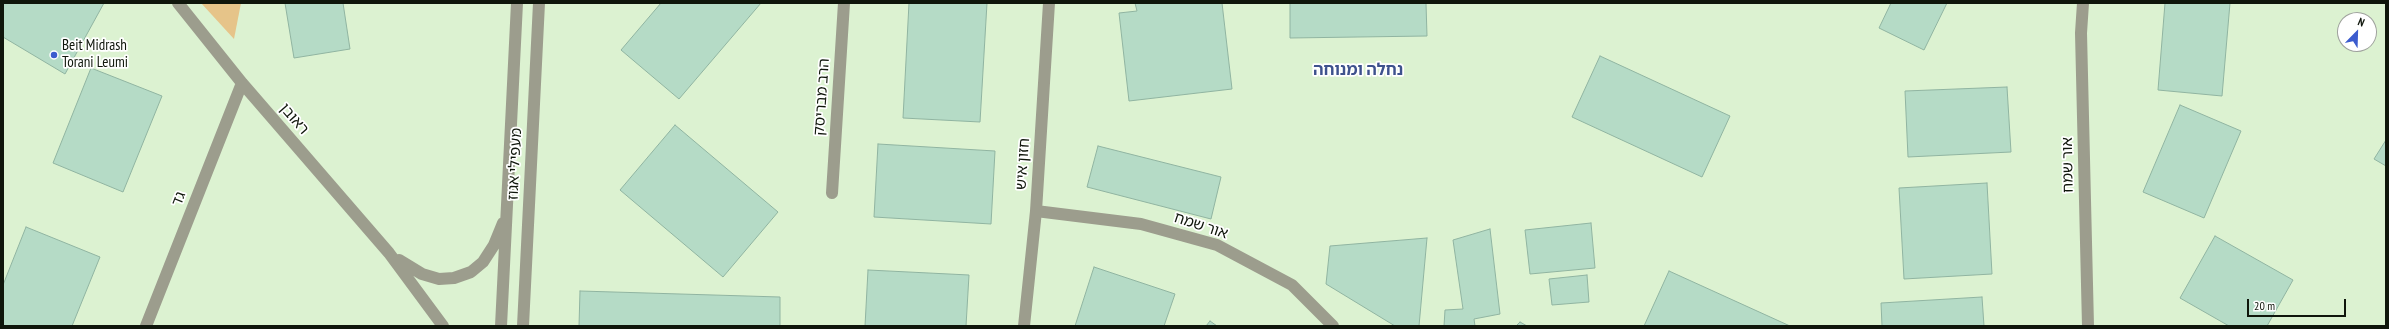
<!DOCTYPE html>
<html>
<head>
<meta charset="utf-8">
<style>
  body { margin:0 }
  #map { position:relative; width:2389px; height:329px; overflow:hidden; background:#dcf2d1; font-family:"PT Sans Narrow",sans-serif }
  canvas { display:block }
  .frame { position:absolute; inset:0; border:4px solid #0f160b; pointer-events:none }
  .north { position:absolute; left:2337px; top:12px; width:40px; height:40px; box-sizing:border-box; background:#fff; border:1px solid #9fa29d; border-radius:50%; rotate:23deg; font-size:11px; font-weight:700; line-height:16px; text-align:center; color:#0f160b }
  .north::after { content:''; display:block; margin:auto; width:14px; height:18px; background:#3c5cce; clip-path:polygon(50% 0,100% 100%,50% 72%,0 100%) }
  .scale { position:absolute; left:2247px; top:299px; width:99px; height:18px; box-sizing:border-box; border:2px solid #0f160b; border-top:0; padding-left:5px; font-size:12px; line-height:14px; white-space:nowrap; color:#0f160b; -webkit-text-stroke:3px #fff; paint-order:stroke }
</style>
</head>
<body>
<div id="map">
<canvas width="2389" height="329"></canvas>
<div class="frame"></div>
<div class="north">N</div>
<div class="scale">20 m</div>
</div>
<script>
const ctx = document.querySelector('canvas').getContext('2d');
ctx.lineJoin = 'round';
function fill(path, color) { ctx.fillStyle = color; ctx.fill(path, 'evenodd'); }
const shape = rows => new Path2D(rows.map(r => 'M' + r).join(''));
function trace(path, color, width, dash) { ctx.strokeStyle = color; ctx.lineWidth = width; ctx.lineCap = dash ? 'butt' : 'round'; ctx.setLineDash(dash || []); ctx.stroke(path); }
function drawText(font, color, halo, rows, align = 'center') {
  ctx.font = font + ' "PT Sans Narrow","Noto Sans Hebrew",sans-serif'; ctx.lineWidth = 3.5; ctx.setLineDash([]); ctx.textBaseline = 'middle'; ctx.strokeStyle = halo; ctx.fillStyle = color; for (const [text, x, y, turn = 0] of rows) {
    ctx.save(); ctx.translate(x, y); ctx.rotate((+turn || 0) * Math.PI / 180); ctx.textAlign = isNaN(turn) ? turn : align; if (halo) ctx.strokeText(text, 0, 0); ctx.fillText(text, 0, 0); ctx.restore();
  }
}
fill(shape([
  [201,3,241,3,234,39]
]), '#e6c489');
const building = shape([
  [3,3,104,3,65,74,3,37,3,3],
  [285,3,343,3,350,49,294,58,285,3],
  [661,3,761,3,679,99,621,50,661,3],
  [909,3,987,3,980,122,903,118,909,3],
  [1135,3,1222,3,1232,89,1129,101,1119,13,1137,11,1135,3],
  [1290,3,1426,3,1427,36,1290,38,1290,3],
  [1891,3,1947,3,1924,50,1879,28,1891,3],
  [2165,3,2230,3,2222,96,2158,90,2165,3],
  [1600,56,1730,116,1702,177,1572,117,1600,56],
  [91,68,162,96,123,192,53,163,91,68],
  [2007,87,2011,152,1908,157,1905,91,2007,87],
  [2180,105,2241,131,2204,218,2143,192,2180,105],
  [675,125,778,212,723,277,620,190,675,125],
  [2386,140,2386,166,2374,159,2386,140],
  [878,144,995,151,991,224,874,217,878,144],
  [1098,146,1221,177,1211,219,1087,187,1098,146],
  [1987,183,1992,274,1904,279,1899,188,1987,183],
  [1591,223,1595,268,1530,274,1525,230,1591,223],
  [26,227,100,257,72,326,3,326,3,285,26,227],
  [1490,229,1500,314,1474,319,1475,326,1444,326,1445,310,1463,309,1453,240,1490,229],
  [2215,236,2293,280,2267,326,2229,326,2180,298,2215,236],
  [1427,238,1419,326,1395,326,1326,284,1330,246,1427,238],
  [1094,267,1175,294,1164,326,1075,326,1094,267],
  [868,270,969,275,966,326,865,326,868,270],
  [1669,271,1790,326,1644,326,1669,271],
  [1587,275,1589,302,1552,305,1549,279,1587,275],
  [580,291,780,297,780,326,579,326,580,291],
  [1982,297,1984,326,1882,326,1881,303,1982,297],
  [1210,321,1217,326,1206,326,1210,321],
  [1520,322,1527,326,1516,326,1520,322]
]);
fill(building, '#b5dbc6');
trace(building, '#90b4a1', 1);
trace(shape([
  [178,3,242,83,389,253,443,326],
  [2083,3,2081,33,2088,326],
  [832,193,844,3],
  [1036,211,1141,224,1217,245,1292,285,1333,326],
  [399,260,422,274,439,279,454,278,471,272,483,262,494,245,503,223],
  [146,326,242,83],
  [501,326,517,3],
  [523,326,539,3],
  [1024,326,1036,211,1049,3]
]), '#9c9d8d', 12);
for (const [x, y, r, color] of [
  [54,55,4,"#3c5cce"]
]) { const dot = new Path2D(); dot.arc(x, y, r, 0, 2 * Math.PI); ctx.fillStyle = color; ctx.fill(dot); trace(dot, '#fff', 1.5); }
drawText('15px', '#0f160b', '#fff', [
  ["Beit Midrash",62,46],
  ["Torani Leumi",62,63]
], 'left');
drawText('15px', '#0f160b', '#fff', [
  ["הרב מבריסק",822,97,-86],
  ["ראובן",294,119,49],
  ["מעפילי אגוז",515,164,-87],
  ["חזון איש",1023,164,-86],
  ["אור שמח",2068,165,-91],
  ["גד",179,199,-69],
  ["אור שמח",1201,226,18]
]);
drawText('bold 16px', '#3e528d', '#fff', [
  ["נחלה ומנוחה",1358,70]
]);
</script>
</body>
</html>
